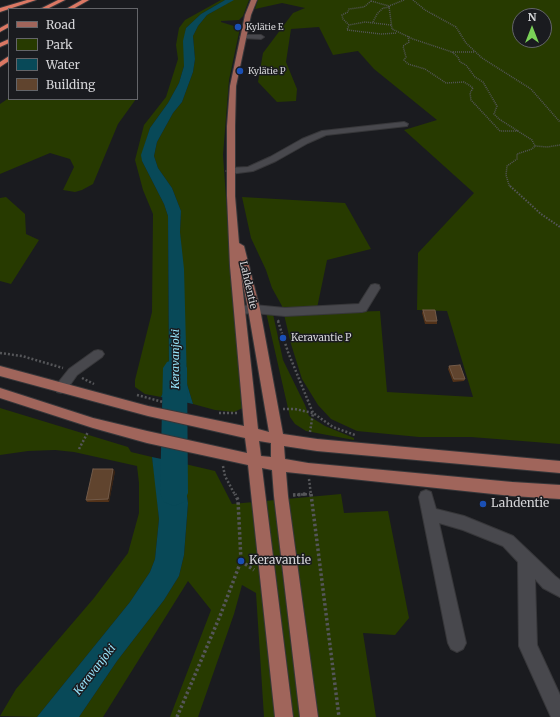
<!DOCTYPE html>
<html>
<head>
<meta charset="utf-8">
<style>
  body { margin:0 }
  #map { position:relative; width:560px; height:717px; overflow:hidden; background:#1a1b1f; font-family:Merriweather,serif }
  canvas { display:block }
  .legend { position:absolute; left:8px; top:8px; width:130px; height:92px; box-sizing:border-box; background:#1a1b1f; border:1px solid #646569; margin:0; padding:5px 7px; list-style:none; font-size:12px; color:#d4d4d7 }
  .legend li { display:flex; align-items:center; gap:8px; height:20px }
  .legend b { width:20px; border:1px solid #646569 }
  .north { position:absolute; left:512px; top:8px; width:40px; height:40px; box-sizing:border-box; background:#1a1b1f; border:1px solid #646569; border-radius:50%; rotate:0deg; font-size:11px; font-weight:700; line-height:16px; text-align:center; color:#d4d4d7 }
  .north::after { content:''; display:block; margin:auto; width:14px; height:18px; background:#7ad157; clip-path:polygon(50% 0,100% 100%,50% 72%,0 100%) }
</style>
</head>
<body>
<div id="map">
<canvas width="560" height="717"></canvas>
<ul class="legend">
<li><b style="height:5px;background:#a0655b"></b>Road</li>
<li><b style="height:11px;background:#273a00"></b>Park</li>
<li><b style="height:11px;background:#084958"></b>Water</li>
<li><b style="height:11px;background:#60442e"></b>Building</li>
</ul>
<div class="north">N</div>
</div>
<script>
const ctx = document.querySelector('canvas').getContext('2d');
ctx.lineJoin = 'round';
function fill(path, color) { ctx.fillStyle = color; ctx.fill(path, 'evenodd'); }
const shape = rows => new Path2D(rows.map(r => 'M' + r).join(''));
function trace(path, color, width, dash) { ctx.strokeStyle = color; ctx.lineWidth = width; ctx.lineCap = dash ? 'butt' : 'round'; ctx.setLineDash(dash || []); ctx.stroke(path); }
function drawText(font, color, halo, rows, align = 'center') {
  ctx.font = font + ' Merriweather,serif'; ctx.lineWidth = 3; ctx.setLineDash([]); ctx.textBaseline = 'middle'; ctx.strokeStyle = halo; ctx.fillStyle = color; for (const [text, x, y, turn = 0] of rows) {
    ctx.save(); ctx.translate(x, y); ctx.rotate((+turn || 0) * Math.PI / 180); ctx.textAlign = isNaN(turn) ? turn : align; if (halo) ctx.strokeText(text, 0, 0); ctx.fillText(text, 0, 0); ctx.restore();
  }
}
fill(shape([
  [221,0,225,0,201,14,186,28,184,66,179,83,168,103,150,128,142,155,142,161,164,204,168,216,169,374,163,393,161,397,145,394,135,387,135,380,152,312,153,214,143,190,135,160,144,125,166,97,178,59,176,45,179,28,185,20],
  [233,0,249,0,243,16,239,20,221,21,221,22,240,28,229,80,223,155,231,270,245,407,234,412,215,410,193,404,187,384,180,232,181,211,172,188,158,168,154,156,157,142,173,113,182,102,193,72,195,59,193,36,198,26,207,15],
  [258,0,560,0,560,444,471,437,419,437,357,431,331,419,318,405,302,379,291,344,282,306,272,288,266,270,251,238,242,197,345,203,371,249,327,260,316,313,380,311,387,392,473,397,447,311,417,310,418,253,474,193,404,130,437,120,374,69,358,51,333,55,319,27,291,29,286,62,297,89,296,101,277,102,258,82,263,53,293,13,305,8,282,3,255,9],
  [520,16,544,16,544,40,520,40],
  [9,98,9,99,136,99,118,124,93,184,82,190,75,192,63,190,74,167,70,159,50,153,0,174,0,104],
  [6,197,25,214,26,234,39,240,11,284,0,281,0,198],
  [266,312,273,314,283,360,305,405,309,416,325,426,354,438,354,440,306,431,295,424,290,417],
  [0,408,128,447,131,452,152,457,156,484,159,519,155,559,150,572,130,602,37,717,0,716,16,689,94,598,128,553,139,513,139,483,137,466,74,452,55,450,28,451,0,455],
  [185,464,215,471,232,504,341,494,344,513,388,511,409,618,395,635,363,633,376,717,264,717,256,593,242,585,234,614,198,717,170,717,211,610,188,581,103,717,79,717,117,661,164,600,179,576,184,555,188,503,184,475]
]), '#273a00');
fill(shape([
  [225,0,234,0,207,15,198,26,193,36,195,59,193,72,182,102,173,113,157,142,154,156,158,168,172,188,181,211,180,232,184,269,187,384,193,404,161,397,163,393,169,374,168,216,164,204,142,161,141,155,150,128,168,103,179,83,184,66,183,41,186,28,201,14],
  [152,457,185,464,184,475,188,503,184,555,179,576,164,600,117,661,79,717,37,717,130,602,150,572,155,559,159,519]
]), '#084958');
fill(shape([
  [175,359,183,362,187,368,188,493,184,502,174,506,164,502,160,493,163,368,167,362,175,359]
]), '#084958');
const minor = shape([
  [243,35,261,35,264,37,261,39,241,38,240,37,243,35],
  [404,122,408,124,407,126,326,135,308,143,276,161,253,171,230,174,226,171,230,168,248,167,270,157,302,139,322,131,404,122],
  [375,284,379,285,380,288,366,311,362,312,285,316,254,313,240,314,236,313,234,310,236,307,240,306,254,305,285,308,359,304,371,285,375,284],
  [98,350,102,351,104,354,102,357,77,375,65,392,61,393,57,392,55,388,57,384,69,369,94,351,98,350],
  [426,490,431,492,436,509,464,516,513,536,555,576,560,580,560,597,543,588,535,579,537,645,560,695,560,717,551,717,519,646,518,562,503,546,463,530,439,523,466,643,463,649,457,652,451,649,448,643,419,497,421,492,426,490]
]);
const major = shape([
  [251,0,257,0,251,15,236,86,235,126,235,196,239,243,244,246,260,309,283,434,317,439,560,461,560,473,317,451,284,446,285,459,308,463,512,482,560,485,560,499,512,496,286,472,288,496,318,717,300,717,274,496,272,470,262,468,293,717,275,717,248,465,147,443,93,428,0,398,0,388,93,418,147,431,247,453,245,438,148,416,0,376,0,366,148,406,244,426,230,266,227,196,227,126,230,86,245,15,251,0],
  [241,274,248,309,269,432,258,429,241,274],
  [259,441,271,443,271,457,261,456,259,441]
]);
const highway = shape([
  [27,0,36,0,0,12,0,8,27,0],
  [58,0,65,0,47,9,40,9,58,0],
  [82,0,89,0,73,9,66,9,82,0],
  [9,23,9,27,0,32,0,28,9,23],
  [9,39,9,43,0,47,0,43,9,39],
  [9,56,9,61,0,67,0,62,9,56]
]);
trace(minor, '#37373a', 2);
trace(major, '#37373a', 2);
trace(highway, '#37373a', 2);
trace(shape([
  [404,0,389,6,392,29,413,39,452,52],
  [413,0,425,10,456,27,466,43,482,58,531,89,560,122],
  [371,1,389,6],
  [373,22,377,14,383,8,390,7],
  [349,25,343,19,342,15,348,12,349,9,364,7,371,1],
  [391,25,365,22,349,25,347,30,381,34,397,33],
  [408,36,409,42,403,46,406,57,404,60,408,64,425,69,446,83,464,82,469,85,473,88,470,93,471,100,500,131,518,131],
  [474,52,452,52,458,57,460,62,466,65,475,77,483,82,497,106,494,114,499,119,532,140,535,146],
  [511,187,509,185,506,175,507,166,517,159,517,154,532,149,535,146,547,147,560,145]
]), '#555659', 1.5, [1, 1]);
trace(shape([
  [510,186,541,214,560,227],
  [278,320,279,322]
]), '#555659', 2, [1.5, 1.5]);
trace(shape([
  [278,321,288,352,313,413,310,432],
  [0,353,22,356,63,368],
  [82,378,94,384],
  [137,395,163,402],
  [283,409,295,409,313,413,333,427,355,435],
  [219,413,238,413],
  [79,449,88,432],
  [223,466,225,476,235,495],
  [309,479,311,495],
  [293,495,310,494]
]), '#555659', 2.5, [2, 2]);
trace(shape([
  [311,494,339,717],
  [293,495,307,494],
  [241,561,254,570],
  [177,717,220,616,241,561,238,500,235,494]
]), '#555659', 3.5, [2.5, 2.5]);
fill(minor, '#48484d');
fill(major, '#a0655b');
fill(highway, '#db7864');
fill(shape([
  [423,310,437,321,437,324,425,324,422,313],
  [449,366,465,379,464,381,453,382,448,369],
  [115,471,109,502,87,502,86,500]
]), '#523219');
fill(shape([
  [113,469,115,471,109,502,108,499]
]), '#362213');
const building = shape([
  [423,310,435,310,437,321,426,321,423,310],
  [460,365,465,379,454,379,449,366,460,365],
  [93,469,113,469,108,499,86,500,93,469]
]);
fill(building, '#60442e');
trace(building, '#725a48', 1);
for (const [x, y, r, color] of [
  [238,27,4,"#1a4fb4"],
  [240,71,4,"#1a4fb4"],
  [283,338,4,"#1a4fb4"],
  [483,504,4,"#1a4fb4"],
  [241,561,4,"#1a4fb4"]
]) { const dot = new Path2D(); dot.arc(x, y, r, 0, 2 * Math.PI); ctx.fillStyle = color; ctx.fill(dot); trace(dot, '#1a1b1f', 1.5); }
drawText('9px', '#d4d4d7', '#1a1b1f', [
  ["Kylätie E",246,27],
  ["Kylätie P",248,71]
], 'left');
drawText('10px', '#d4d4d7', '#1a1b1f', [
  ["Lahdentie",248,285,77]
]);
drawText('10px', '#d4d4d7', '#1a1b1f', [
  ["Keravantie P",291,338]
], 'left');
drawText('italic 11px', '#96e3fa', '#1a1b1f', [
  ["Keravanjoki",176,359,-90],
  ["Keravanjoki",95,670,-52]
]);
drawText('12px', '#d4d4d7', '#1a1b1f', [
  ["Lahdentie",491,504],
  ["Keravantie",249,561]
], 'left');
</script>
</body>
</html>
